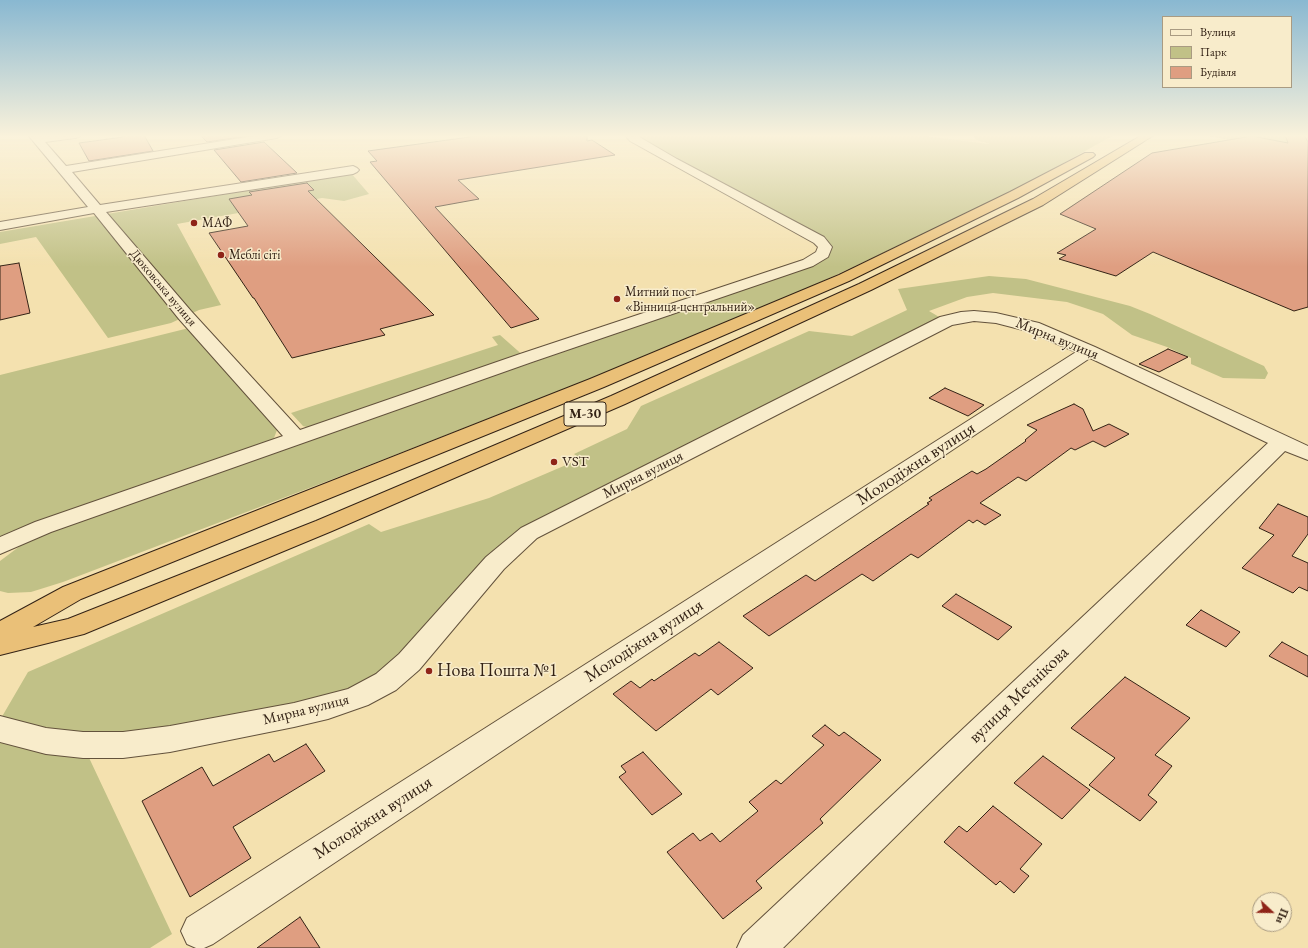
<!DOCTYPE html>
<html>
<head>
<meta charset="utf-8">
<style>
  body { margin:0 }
  #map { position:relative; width:1308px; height:948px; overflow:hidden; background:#f4e1af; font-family:"EB Garamond",serif }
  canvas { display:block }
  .legend { position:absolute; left:1162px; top:16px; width:130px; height:72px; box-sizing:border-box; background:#f8eccb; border:1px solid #a99b82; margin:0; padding:5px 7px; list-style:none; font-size:12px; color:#332215 }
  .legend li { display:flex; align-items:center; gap:8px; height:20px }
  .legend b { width:20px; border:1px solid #a99b82 }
  .north { position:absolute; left:1252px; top:892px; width:40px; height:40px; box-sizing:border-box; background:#f8eccb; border:1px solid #a99b82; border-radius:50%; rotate:112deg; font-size:11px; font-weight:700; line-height:16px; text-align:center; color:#332215 }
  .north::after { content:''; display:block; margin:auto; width:14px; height:18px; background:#8f2418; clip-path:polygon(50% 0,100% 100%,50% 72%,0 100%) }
</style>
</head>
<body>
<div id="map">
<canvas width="1308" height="948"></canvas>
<ul class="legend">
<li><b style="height:5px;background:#f8eccb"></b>Вулиця</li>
<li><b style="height:11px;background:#c1c187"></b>Парк</li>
<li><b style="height:11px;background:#df9e81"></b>Будівля</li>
</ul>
<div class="north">Пн</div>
</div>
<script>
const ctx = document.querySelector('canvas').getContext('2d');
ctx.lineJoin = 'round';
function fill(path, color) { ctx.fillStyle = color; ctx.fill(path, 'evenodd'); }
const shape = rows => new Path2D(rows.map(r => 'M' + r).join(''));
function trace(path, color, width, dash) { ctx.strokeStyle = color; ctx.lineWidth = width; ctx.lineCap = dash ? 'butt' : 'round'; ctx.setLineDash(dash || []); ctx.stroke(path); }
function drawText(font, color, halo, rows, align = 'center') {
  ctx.font = font + ' "EB Garamond",serif'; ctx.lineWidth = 3; ctx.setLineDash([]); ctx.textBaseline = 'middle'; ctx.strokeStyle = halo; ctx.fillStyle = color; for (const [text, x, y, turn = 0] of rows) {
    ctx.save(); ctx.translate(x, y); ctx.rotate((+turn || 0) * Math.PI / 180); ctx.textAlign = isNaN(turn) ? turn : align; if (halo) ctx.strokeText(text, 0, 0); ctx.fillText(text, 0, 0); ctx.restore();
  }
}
fill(shape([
  [630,135,914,135,990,144,976,140,974,136,986,135,1114,135,1008,194,836,275,794,294,587,380,333,479,63,582,31,592,8,593,0,591,0,561,32,537,55,528,805,268,825,247,634,139],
  [1204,135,1308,135,1308,158,1262,146],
  [351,173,369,194,344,201,322,198,177,224,221,305,199,310,171,323,108,338,36,237,0,244,0,232],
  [989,276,1026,279,1130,306,1150,314,1264,366,1268,373,1265,379,1223,378,1191,364,1191,358,1167,347,1132,335,1103,314,1067,302,993,293,967,297,929,311,946,321,529,533,358,697,83,745,172,934,150,948,0,948,0,720,28,672,369,524,381,532,489,498,580,459,574,454,627,429,641,406,809,331,852,336,907,310,898,289],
  [189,328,277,430,274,438,264,446,0,538,0,375],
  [500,335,526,358,310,428,303,426,291,413,498,345,492,337]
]), '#c1c187');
const building = shape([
  [122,135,144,135,153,151,89,161,79,143,123,137,122,135],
  [200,135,253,135,207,142,200,135],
  [484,135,587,135,587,141,592,140,615,155,458,180,479,199,435,207,539,319,511,328,370,162,377,161,368,151,484,135],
  [1285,135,1304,135,1308,142,1308,307,1294,311,1153,252,1116,276,1059,259,1066,255,1057,253,1096,229,1060,214,1152,153,1252,136,1288,143,1285,135],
  [264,142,297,173,241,182,214,150,264,142],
  [307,183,314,190,308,191,434,315,380,329,385,335,292,358,254,298,253,298,209,233,248,226,229,199,252,195,249,192,307,183],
  [19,263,30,313,0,320,0,266,19,263],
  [1168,349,1188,357,1159,372,1139,364,1168,349],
  [945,388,984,405,968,416,929,398,945,388],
  [1074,404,1083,409,1093,431,1109,424,1129,434,1105,447,1093,441,1075,450,1071,448,1026,481,1018,477,980,503,1001,515,985,525,977,520,973,523,969,520,918,558,911,554,873,581,862,574,769,636,743,616,806,575,815,581,929,504,927,503,932,500,929,498,972,471,977,474,986,469,1026,441,1025,440,1037,430,1027,425,1074,404],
  [1278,504,1308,517,1308,534,1292,556,1308,563,1308,591,1299,587,1293,593,1242,568,1274,535,1259,528,1278,504],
  [956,594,1012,627,998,640,942,606,956,594],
  [1201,610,1240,632,1226,647,1186,625,1201,610],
  [719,642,753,668,718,695,711,689,656,731,613,694,631,681,640,688,652,679,654,681,695,653,699,656,719,642],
  [1282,642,1308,656,1308,677,1269,656,1282,642],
  [1125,677,1190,718,1155,755,1172,766,1148,795,1157,802,1140,821,1089,785,1115,758,1071,728,1125,677],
  [825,725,839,736,844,732,881,760,820,819,823,823,756,881,762,888,723,919,667,852,693,833,700,841,712,833,720,842,758,811,749,802,776,780,781,784,824,745,812,736,825,725],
  [306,744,325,771,233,827,251,858,190,897,142,801,202,767,213,786,269,754,274,762,306,744],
  [643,752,682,794,652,815,619,777,626,772,621,766,643,752],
  [1043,756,1090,790,1062,819,1014,783,1043,756],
  [993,806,1042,844,1020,869,1029,876,1014,893,1000,881,996,885,944,842,959,826,967,832,993,806],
  [300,917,320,948,257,948,300,917]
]);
fill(building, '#df9e81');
trace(building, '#332215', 1);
const minor = shape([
  [28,135,38,135,40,136,80,135,79,137,75,138,45,142,66,166,260,135,282,135,277,138,72,172,100,205,353,166,357,168,359,170,357,172,353,174,106,212,191,311,300,430,520,354,803,260,816,252,818,247,814,243,630,141,625,135,636,135,677,159,824,237,832,247,828,257,813,266,532,362,51,532,0,554,0,537,35,522,283,436,179,319,94,213,0,230,0,222,88,207,28,135],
  [974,311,996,313,1039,323,1095,347,1308,446,1308,460,1285,451,783,948,737,948,743,935,1268,443,1090,358,213,944,204,948,196,948,187,944,181,931,187,918,1076,352,1027,331,996,323,974,321,952,325,537,538,504,569,419,670,396,690,368,705,328,719,294,727,170,752,123,758,83,758,46,754,0,742,0,716,46,728,83,732,123,732,170,726,294,703,348,689,376,674,399,654,486,557,521,528,940,317,961,312,974,311]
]);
const trunk = shape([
  [1142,135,1154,135,1043,205,871,290,625,404,332,531,84,634,0,655,0,621,63,587,590,379,839,275,1010,192,1085,153,1093,153,1095,155,1093,157,1018,198,849,281,604,387,81,599,33,627,68,619,316,521,611,396,859,284,1033,199,1142,135]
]);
trace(minor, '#63523c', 2);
trace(trunk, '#332215', 2);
fill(minor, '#f8eccb');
fill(trunk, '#eac078');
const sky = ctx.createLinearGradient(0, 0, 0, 267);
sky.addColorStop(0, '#89b8d1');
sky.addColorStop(0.51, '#faf2db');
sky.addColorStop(1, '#faf2db00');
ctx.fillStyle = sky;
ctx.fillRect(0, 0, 1308, 267);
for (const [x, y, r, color] of [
  [194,223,4,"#8f2418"],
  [221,255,4,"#8f2418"],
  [617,299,4,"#8f2418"],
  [554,462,4,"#8f2418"],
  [429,671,4,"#8f2418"]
]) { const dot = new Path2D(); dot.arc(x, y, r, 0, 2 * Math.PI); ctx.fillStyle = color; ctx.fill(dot); trace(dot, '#f8eccb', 1.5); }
drawText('13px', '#332215', '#f8eccb', [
  ["МАФ",202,223],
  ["Меблі сіті",229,255],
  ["Митний пост",625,292],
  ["«Вінниця-центральний»",625,307]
], 'left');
drawText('13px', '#332215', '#f8eccb', [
  ["Дюковська вулиця",163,288,50]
]);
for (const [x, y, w] of [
  [585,414,42]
]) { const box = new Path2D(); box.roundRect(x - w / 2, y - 12, w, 24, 3); ctx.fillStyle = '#f8eccb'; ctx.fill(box); trace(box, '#332215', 1); }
drawText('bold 14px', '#332215', null, [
  ["М-30",585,414]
]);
drawText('15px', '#332215', '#f8eccb', [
  ["Мирна вулиця",1057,339,22],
  ["Мирна вулиця",643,475,-27],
  ["Мирна вулиця",306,710,-14]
]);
drawText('15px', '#332215', '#f8eccb', [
  ["VST",562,462]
], 'left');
drawText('18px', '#332215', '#f8eccb', [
  ["Молодіжна вулиця",916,464,-33],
  ["Молодіжна вулиця",644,641,-33],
  ["вулиця Мечнікова",1019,695,-44],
  ["Молодіжна вулиця",373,818,-33]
]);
drawText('18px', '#332215', '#f8eccb', [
  ["Нова Пошта №1",437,671]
], 'left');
</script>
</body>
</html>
